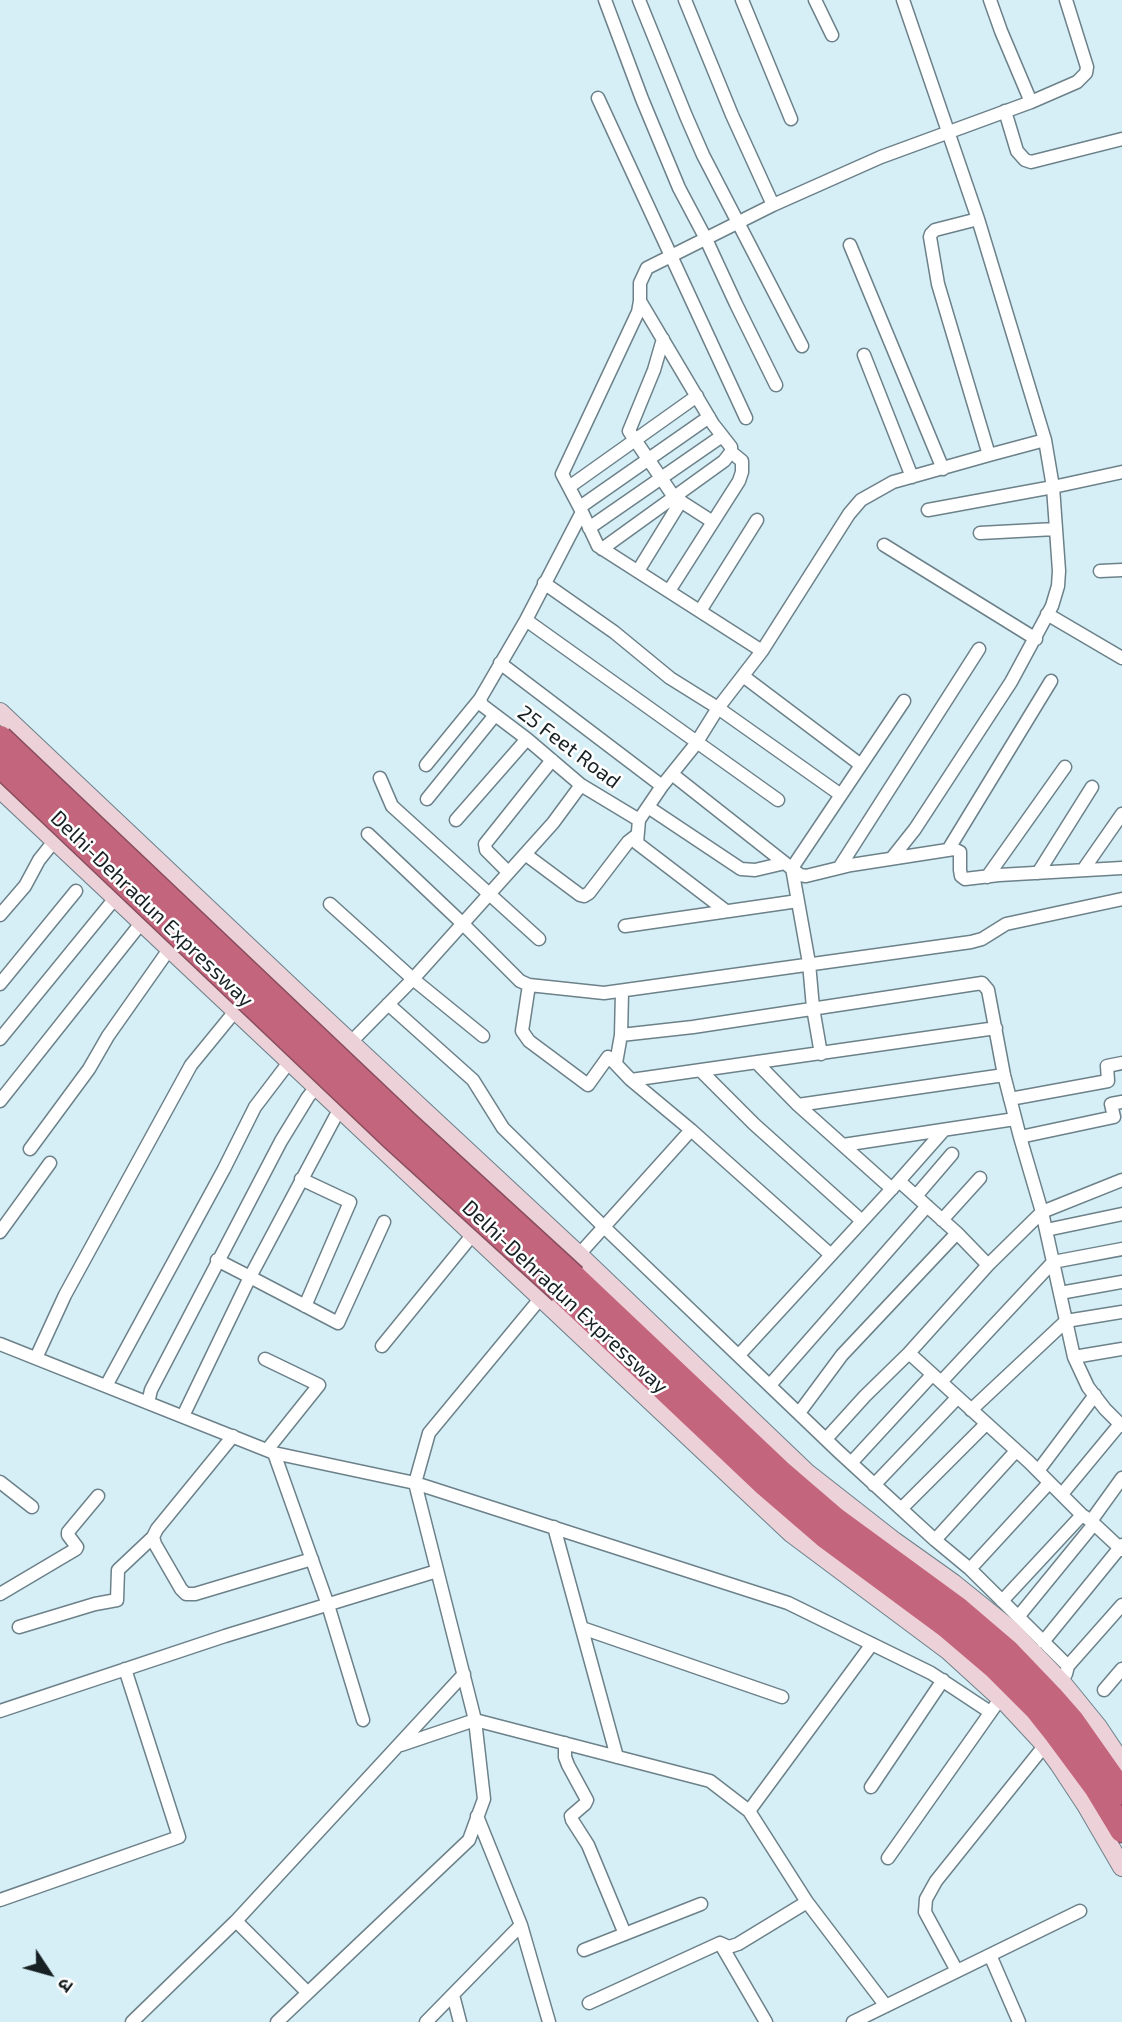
<!DOCTYPE html>
<html>
<head>
<meta charset="utf-8">
<style>
  body { margin:0 }
  #map { position:relative; width:1122px; height:2022px; overflow:hidden; background:#d6eef6; font-family:"Exo 2","Noto Sans Devanagari",sans-serif }
  canvas { display:block }
  .north { position:absolute; left:14px; top:1938px; width:70px; height:70px; -webkit-text-stroke:5px #fff; paint-order:stroke; rotate:126deg; font-size:19px; font-weight:700; line-height:28px; text-align:center; color:#172023 }
  .north::after { content:''; display:block; margin:auto; width:24px; height:32px; background:#172023; clip-path:polygon(50% 0,100% 100%,50% 72%,0 100%) }
</style>
</head>
<body>
<div id="map">
<canvas width="1122" height="2022"></canvas>
<div class="north">उ</div>
</div>
<script>
const ctx = document.querySelector('canvas').getContext('2d');
ctx.lineJoin = 'round';
const shape = rows => new Path2D(rows.map(r => 'M' + r).join(''));
function trace(path, color, width, dash) { ctx.strokeStyle = color; ctx.lineWidth = width; ctx.lineCap = dash ? 'butt' : 'round'; ctx.setLineDash(dash || []); ctx.stroke(path); }
function drawText(font, color, halo, rows, align = 'center') {
  ctx.font = font + ' "Exo 2",sans-serif'; ctx.lineWidth = 5; ctx.setLineDash([]); ctx.textBaseline = 'middle'; ctx.strokeStyle = halo; ctx.fillStyle = color; for (const [text, x, y, turn = 0] of rows) {
    ctx.save(); ctx.translate(x, y); ctx.rotate((+turn || 0) * Math.PI / 180); ctx.textAlign = isNaN(turn) ? turn : align; if (halo) ctx.strokeText(text, 0, 0); ctx.fillText(text, 0, 0); ctx.restore();
  }
}
const street = shape([
  [605,0,642,99,679,188,705,237,736,304,776,385],
  [639,0,686,116,703,155,802,346],
  [685,0,732,115,773,205],
  [742,0,791,119],
  [815,0,832,35],
  [990,0,1001,31,1031,102],
  [598,98,746,418],
  [1005,111,1017,151,1025,160,1031,162,1122,139],
  [978,219,935,230,931,234,930,237,938,284,989,455,1045,440],
  [850,245,943,469],
  [663,339,654,370,629,431,674,497,713,522],
  [864,355,912,477],
  [569,487,697,396],
  [580,507,709,417],
  [928,510,1053,487,1122,472],
  [582,512,598,546,762,651],
  [589,528,722,436],
  [980,533,1055,529],
  [884,545,1036,639],
  [602,549,724,461,731,452,731,447,713,424,640,301],
  [638,571,681,501],
  [1100,571,1122,570],
  [544,583,614,632,670,678,718,708,841,795],
  [669,591,739,481,742,472,742,461,731,452],
  [700,611,757,520],
  [1047,614,1122,658],
  [526,620,778,800],
  [500,663,662,786],
  [743,676,861,765],
  [480,699,482,705,527,739,581,785,639,820],
  [426,765,480,699,526,620,582,512,562,474,638,312,640,301,640,283,647,268,773,205,881,157,1031,102,1077,82,1086,73,1087,67,1066,0],
  [672,774,800,875,806,876,851,865,954,849,960,852,960,870,961,876,965,879,999,875,1122,868],
  [380,778,392,806,539,939],
  [427,799,495,715],
  [648,807,741,869,755,870,785,863],
  [456,820,527,739],
  [368,834,462,923,520,981,529,985,604,993,971,942,982,939,1006,924,1122,899],
  [948,850,1051,681],
  [525,854,580,895,584,896,589,893,628,842,637,835],
  [892,858,915,829,1011,682,1052,606,1058,586,1059,571,1053,487,1045,440,978,219,903,0],
  [839,868,979,649],
  [1083,870,1122,814],
  [508,872,486,850,485,844,552,760],
  [1038,873,1092,787],
  [987,877,1065,767],
  [330,904,413,979,483,1036],
  [726,911,637,843,639,820,662,786,695,745,718,708,762,651,849,514,861,500,893,482,989,455],
  [0,915,25,886,39,860,55,840],
  [625,926,798,901],
  [0,984,76,891],
  [529,985,522,1031,529,1041,588,1085,608,1057,612,1060,631,1080,691,1130,831,1255],
  [388,1004,473,1080,503,1128,604,1227,839,1452,935,1540,970,1569,1068,1666],
  [621,1035,693,1027,982,983,988,990,1004,1075,1020,1137,1042,1212,1074,1357,1088,1387,1105,1409,1122,1426],
  [0,1039,116,897],
  [351,1042,413,979,553,823,581,785],
  [821,1054,813,1008,809,963,792,868,904,701],
  [616,1063,621,1035,622,992],
  [757,1063,798,1105,892,1189],
  [701,1071,754,1124,862,1221],
  [631,1080,996,1028],
  [1010,1099,1108,1081,1107,1066,1122,1063],
  [0,1101,142,922],
  [798,1105,1004,1075],
  [1020,1137,1114,1117,1111,1104,1122,1102],
  [843,1145,1015,1119],
  [30,1149,89,1069,108,1036,170,948],
  [301,1179,350,1202,305,1306],
  [899,1181,957,1233,988,1265],
  [916,1196,952,1154],
  [942,1220,980,1178],
  [1046,1230,1122,1214],
  [0,1232,50,1163],
  [575,1259,691,1130],
  [217,1260,250,1277,340,1108],
  [1060,1293,1122,1282],
  [0,1344,274,1453,415,1483,788,1603,931,1673,990,1712],
  [382,1346,474,1233],
  [909,1353,1029,1462,1082,1515,1091,1521,1122,1550],
  [739,1355,899,1181,944,1130],
  [1074,1357,1122,1349],
  [36,1358,65,1295,191,1065,236,1010],
  [265,1359,319,1385,267,1450],
  [941,1382,1053,1262,1122,1249],
  [770,1385,927,1206],
  [106,1386,224,1169,255,1107,290,1061],
  [148,1403,151,1390,281,1141,308,1097,317,1086],
  [971,1410,1066,1321,1122,1312],
  [799,1413,842,1355,957,1233],
  [183,1416,250,1277,338,1323,384,1222],
  [233,1436,157,1529,153,1537,155,1544,181,1589,186,1594,195,1594,312,1559],
  [826,1439,865,1396,909,1353,988,1265,1042,1212,1122,1180],
  [274,1453,328,1605,363,1720],
  [851,1463,932,1375],
  [1038,1471,1095,1395],
  [0,1482,32,1507],
  [874,1485,957,1398],
  [1062,1494,1120,1424],
  [901,1509,986,1424],
  [1091,1521,1122,1478],
  [554,1527,617,1757],
  [935,1540,1016,1451],
  [970,1569,1049,1483],
  [0,1594,76,1549,77,1547,68,1535,68,1532,98,1496],
  [1002,1601,1082,1515],
  [1018,1617,1094,1524],
  [19,1627,95,1604,117,1600,118,1570,153,1537],
  [582,1628,782,1697],
  [1043,1642,1122,1545],
  [1066,1674,1068,1666,1122,1605],
  [1104,1690,1122,1669],
  [0,1711,225,1636,437,1571],
  [565,1743,565,1757,568,1765,587,1800,585,1804,571,1816,572,1820,588,1845,625,1934],
  [401,1745,475,1720,710,1781,749,1811,807,1902,738,1944,729,1947,720,1943,589,2003],
  [871,1787,943,1680],
  [749,1811,872,1644],
  [888,1858,995,1706],
  [0,1900,179,1837,125,1669],
  [807,1902,886,2006],
  [236,1921,307,1992],
  [521,1925,549,2022],
  [720,1943,766,2022],
  [584,1950,701,1904],
  [990,1955,1019,2022],
  [957,1971,925,1912,926,1899,936,1881,1045,1745],
  [453,1995,460,2022],
  [132,2022,236,1921,464,1674],
  [277,2022,469,1840,484,1799,475,1720,415,1483,429,1433,544,1294],
  [426,2022,521,1925,477,1816],
  [853,2022,1080,1911]
]);
const secondary = shape([
  [0,712,308,1003,579,1255,806,1472,894,1541,953,1583,1010,1629,1063,1684,1098,1727,1122,1763],
  [0,789,791,1533,949,1651,1006,1703,1045,1745,1059,1764,1086,1805,1122,1867]
]);
const highway = shape([
  [574,1277,779,1471,836,1520,959,1610,1007,1651,1051,1697,1072,1721,1122,1792],
  [561,1291,766,1485,824,1535,947,1626,994,1666,1037,1709,1056,1733,1096,1787,1122,1830]
]);
trace(street, '#6c8189', 15);
trace(secondary, '#6c8189', 20);
trace(highway, '#874d5d', 27);
trace(street, '#fff', 12);
trace(secondary, '#edd1d8', 18);
trace(highway, '#c3657c', 24);
const highwayBridge = shape([
  [0,738,407,1124,574,1277],
  [0,765,393,1138,561,1291]
]);
trace(highwayBridge, '#874d5d', 27, []);
trace(highwayBridge, '#c3657c', 24);
drawText('21px', '#172023', '#fff', [
  ["25 Feet Road",569,747,37],
  ["Delhi-Dehradun Expressway",152,909,44],
  ["Delhi-Dehradun Expressway",565,1297,43]
]);
</script>
</body>
</html>
